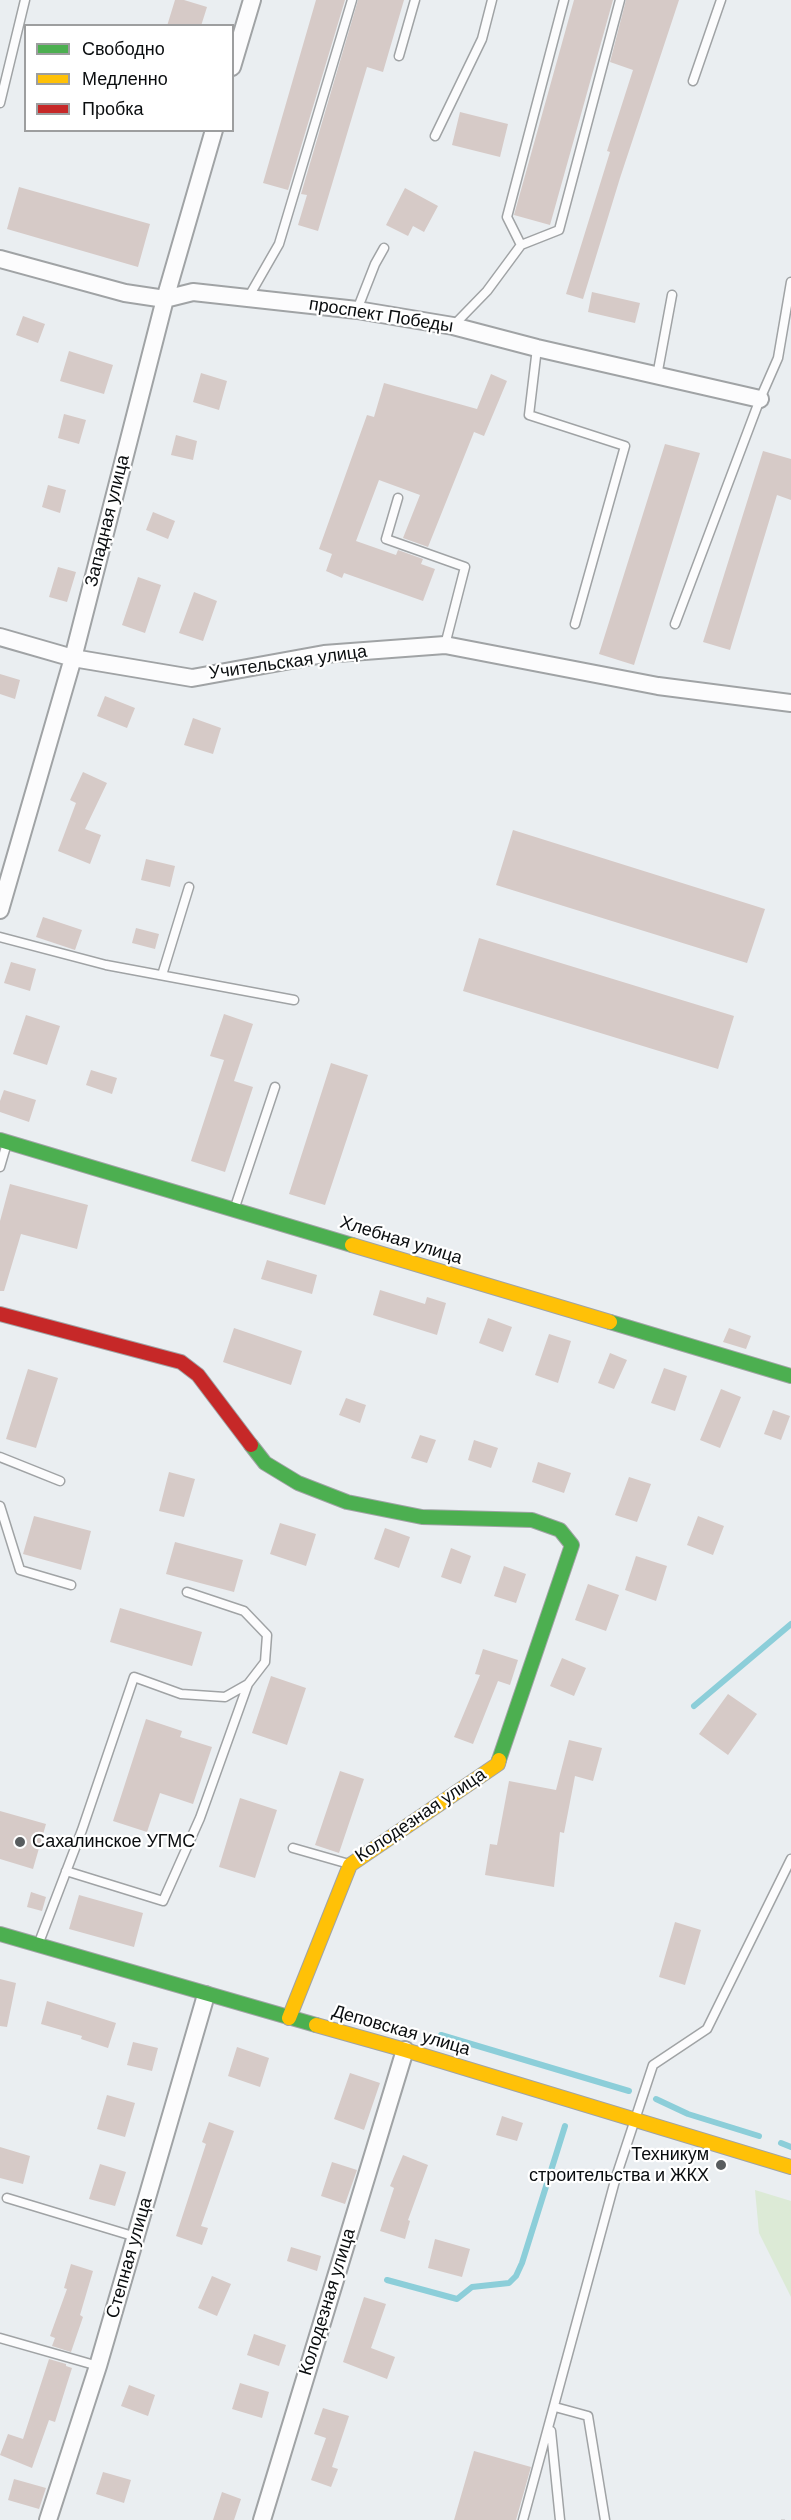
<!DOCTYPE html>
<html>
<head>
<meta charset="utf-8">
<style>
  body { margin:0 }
  #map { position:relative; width:791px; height:2520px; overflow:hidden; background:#eaeef1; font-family:"DM Sans",sans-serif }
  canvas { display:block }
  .legend { position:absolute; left:24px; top:24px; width:210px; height:108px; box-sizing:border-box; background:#fff; border:2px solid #9d9e9f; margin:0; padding:8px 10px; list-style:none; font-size:18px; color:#0a0d0f }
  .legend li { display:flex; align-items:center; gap:12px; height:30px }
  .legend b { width:30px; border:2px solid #9d9e9f }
</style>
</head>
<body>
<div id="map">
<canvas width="791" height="2520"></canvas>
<ul class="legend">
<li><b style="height:8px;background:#4caf50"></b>Свободно</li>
<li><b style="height:8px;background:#ffc107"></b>Медленно</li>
<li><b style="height:8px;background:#c62828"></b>Пробка</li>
</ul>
</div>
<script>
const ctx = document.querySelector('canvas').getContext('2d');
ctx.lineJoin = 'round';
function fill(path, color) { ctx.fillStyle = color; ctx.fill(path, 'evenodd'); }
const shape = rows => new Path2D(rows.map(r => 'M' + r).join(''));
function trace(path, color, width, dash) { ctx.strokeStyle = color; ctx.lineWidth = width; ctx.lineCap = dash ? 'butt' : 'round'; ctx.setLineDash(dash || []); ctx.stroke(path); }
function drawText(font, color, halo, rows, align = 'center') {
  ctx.font = font + ' "DM Sans",sans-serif'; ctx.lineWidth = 4.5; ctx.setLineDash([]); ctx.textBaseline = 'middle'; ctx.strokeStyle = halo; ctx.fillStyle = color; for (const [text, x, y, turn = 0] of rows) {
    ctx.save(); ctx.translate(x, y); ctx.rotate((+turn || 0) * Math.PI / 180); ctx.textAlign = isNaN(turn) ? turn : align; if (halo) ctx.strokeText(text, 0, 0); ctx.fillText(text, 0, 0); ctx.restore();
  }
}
fill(shape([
  [755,2190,791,2201,791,2297,759,2233]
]), '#dcead6');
trace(shape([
  [694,1706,791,1624],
  [441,2035,629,2091],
  [656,2099,688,2114,759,2136],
  [781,2143,791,2147],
  [387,2280,457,2299,472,2287,509,2283,516,2276,522,2263,565,2126]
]), '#8cced9', 6);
fill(shape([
  [175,0,184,0,207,7,201,26,167,26],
  [316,0,345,0,288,190,263,183],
  [358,0,404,0,383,72,367,67,318,231,298,225,307,195,301,194],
  [574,0,613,0,550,225,514,215],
  [626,0,679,0,620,178,583,299,566,294,610,152,607,151,633,70,610,62],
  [460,112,508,124,500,157,452,145],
  [19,187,150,224,138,267,7,229],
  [405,188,438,206,424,232,413,226,408,236,386,225],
  [592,292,640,303,635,323,588,312],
  [23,316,45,324,38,343,16,335],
  [69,351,113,365,104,394,60,381],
  [201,373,227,381,219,410,193,402],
  [491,374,507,381,484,436,474,432,428,547,403,538,420,495,379,480,356,541,396,555,398,550,423,559,421,564,435,569,423,601,344,573,342,578,326,571,332,554,319,549,367,415,374,417,384,383,477,409],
  [64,414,86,420,79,444,58,438],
  [176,435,197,441,193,460,171,455],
  [665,444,700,453,634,665,599,654],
  [763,451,791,459,791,500,777,495,730,650,703,642],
  [48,485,66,490,60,513,42,507],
  [153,512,175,521,168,539,146,530],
  [58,567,76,572,67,602,49,597],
  [138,577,161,585,145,633,122,625],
  [194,592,217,601,203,641,179,633],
  [0,674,20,680,15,699,0,694],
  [105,696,135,708,127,728,97,716],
  [193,718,221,728,213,754,184,745],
  [83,772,107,783,85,829,101,835,90,864,58,851,76,803,70,800],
  [513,830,765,909,747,963,496,885],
  [146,859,175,866,170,887,141,880],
  [43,917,82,930,75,950,36,937],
  [136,928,159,934,155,949,132,943],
  [479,938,734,1016,718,1069,463,991],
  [11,962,36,969,30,991,4,983],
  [224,1014,253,1024,234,1081,253,1087,225,1172,191,1161,224,1060,210,1056],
  [26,1015,60,1026,47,1065,13,1054],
  [331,1063,368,1075,325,1205,289,1194],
  [91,1070,117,1078,112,1094,86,1085],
  [4,1090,36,1100,29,1122,0,1112,0,1101],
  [10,1184,88,1205,77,1249,21,1234,4,1291,0,1291,0,1221],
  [267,1260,317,1275,312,1294,261,1279],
  [380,1290,425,1304,427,1297,446,1303,437,1335,373,1315],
  [488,1318,512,1327,503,1352,479,1343],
  [234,1328,302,1351,291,1385,223,1362],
  [729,1328,751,1336,746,1349,723,1342],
  [549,1334,571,1341,558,1383,535,1375],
  [610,1353,627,1360,614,1389,598,1383],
  [664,1368,687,1376,675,1411,651,1403],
  [28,1369,58,1378,36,1448,6,1439],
  [721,1389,741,1397,720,1448,700,1440],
  [346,1398,366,1405,360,1423,339,1415],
  [773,1410,790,1416,781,1440,764,1434],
  [420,1435,436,1440,427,1463,411,1458],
  [474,1440,498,1448,491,1468,468,1460],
  [538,1462,571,1473,564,1493,532,1482],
  [169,1472,195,1479,184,1517,159,1511],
  [629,1477,651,1484,637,1522,615,1515],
  [34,1516,91,1531,81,1570,23,1554],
  [698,1516,724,1526,713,1555,687,1545],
  [280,1523,316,1534,306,1566,270,1554],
  [385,1528,410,1537,399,1568,374,1559],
  [175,1542,243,1560,234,1592,166,1574],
  [451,1548,471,1556,461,1584,441,1577],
  [636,1556,667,1566,656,1601,625,1590],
  [504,1566,526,1574,516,1603,494,1596],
  [588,1584,619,1595,606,1631,575,1620],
  [120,1608,202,1632,192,1666,110,1642],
  [483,1649,518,1660,510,1685,498,1681,473,1744,454,1737,480,1675,475,1674],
  [562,1658,586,1668,574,1696,550,1686],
  [271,1676,306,1688,287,1745,252,1733],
  [728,1694,757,1714,728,1755,699,1734],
  [146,1719,182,1731,180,1737,212,1747,193,1804,160,1793,147,1832,113,1821],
  [569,1740,602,1748,593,1781,575,1776,564,1833,560,1832,554,1887,485,1875,490,1844,497,1845,509,1781,556,1790],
  [340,1771,364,1779,339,1853,315,1845],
  [240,1798,277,1810,255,1878,219,1867],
  [0,1811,46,1824,33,1869,0,1859],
  [31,1892,46,1897,42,1911,27,1907],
  [79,1895,143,1913,134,1947,69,1929],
  [675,1922,701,1930,685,1985,659,1977],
  [0,1979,16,1983,7,2027,0,2026],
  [47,2001,116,2023,108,2048,81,2039,82,2036,41,2024],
  [133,2042,158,2048,152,2071,127,2065],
  [237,2047,269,2058,260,2087,228,2076],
  [350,2073,380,2083,364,2130,334,2119],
  [107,2095,135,2103,125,2137,97,2129],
  [502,2116,523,2123,517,2141,496,2135],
  [209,2122,234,2131,201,2226,208,2228,202,2245,176,2236,206,2144,202,2142],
  [0,2147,30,2156,23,2184,0,2178],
  [403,2155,428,2165,408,2220,410,2221,405,2239,380,2231,394,2188,390,2186],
  [332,2162,357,2170,345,2204,321,2196],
  [100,2164,126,2172,115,2206,89,2199],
  [435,2239,470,2249,462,2277,428,2268],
  [291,2247,321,2256,317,2271,287,2261],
  [71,2264,93,2271,80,2315,83,2317,71,2352,52,2346,55,2338,50,2336,67,2289,64,2288],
  [212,2276,231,2284,217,2316,198,2308],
  [364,2297,386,2304,371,2348,395,2357,387,2379,343,2362],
  [254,2334,286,2345,279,2366,247,2355],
  [49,2359,66,2364,66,2366,72,2368,55,2422,49,2420,32,2468,0,2455,8,2434,23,2439],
  [240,2383,269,2392,262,2418,232,2409],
  [129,2385,155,2395,148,2416,121,2406],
  [323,2408,349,2416,332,2467,338,2469,331,2487,311,2480,326,2438,314,2434],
  [474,2451,531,2467,516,2520,454,2520],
  [103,2472,131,2480,124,2503,96,2494],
  [14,2479,46,2488,39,2509,8,2500],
  [222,2492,241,2499,234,2520,213,2520]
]), '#d6cac7');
const lane = shape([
  [399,56,415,0],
  [693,81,721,0],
  [0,103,25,0],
  [435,136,482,39,492,0],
  [521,245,559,230,620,0],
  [248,298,279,244,352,0],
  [357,310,375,264,384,248],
  [453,326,487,291,521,245,507,217,564,0],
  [537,348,529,415,625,446,575,624],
  [657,376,672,295],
  [398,498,386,539,465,567,445,645],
  [675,624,760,399,778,358,791,282],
  [0,937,106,965,294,1000],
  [162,975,189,887],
  [0,1167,7,1143],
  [234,1210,275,1087],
  [0,1457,60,1481],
  [0,1506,20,1570,71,1585],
  [293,1848,349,1864],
  [66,1871,163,1901,200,1818,248,1684],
  [38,1945,82,1830,134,1677,181,1694,225,1697,248,1684,265,1662,267,1635,244,1611,187,1592],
  [7,2198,136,2237],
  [0,2338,98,2366],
  [555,2407,588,2416,605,2520],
  [551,2431,560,2520],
  [523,2520,616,2177,653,2065,707,2029,791,1859]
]);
const street = shape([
  [232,67,252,0],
  [0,259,125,293,165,299,193,292,357,310,453,326,537,348,760,399],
  [0,637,73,658,192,678,324,654,445,645,658,686,791,703],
  [0,910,73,658,165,299,214,130],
  [48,2520,98,2366,206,1995],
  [262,2520,405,2050]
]);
const fast = shape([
  [0,1140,352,1245],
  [610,1322,791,1376],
  [251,1445,265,1463,298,1483,347,1502,422,1517,532,1520,560,1530,572,1545,499,1760],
  [0,1934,316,2025]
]);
const slow = shape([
  [352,1245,610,1322],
  [289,2018,350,1865,498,1764,499,1760],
  [316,2025,405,2050,791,2167]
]);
const jam = shape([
  [0,1314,181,1362,198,1375,251,1445]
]);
trace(lane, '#a0a3a5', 11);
trace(street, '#a0a3a5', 20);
trace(fast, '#a0a3a5', 16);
trace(slow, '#a0a3a5', 16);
trace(jam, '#a0a3a5', 16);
trace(shape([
  [783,2520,783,2519]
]), '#d5d6d8', 4, [6, 3]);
trace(lane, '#fcfcfd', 8);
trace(street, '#fcfcfd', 16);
trace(fast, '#4caf50', 14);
trace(slow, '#ffc107', 14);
trace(jam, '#c62828', 14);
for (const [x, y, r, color] of [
  [20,1842,6,"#585c5e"],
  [721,2165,6,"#585c5e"]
]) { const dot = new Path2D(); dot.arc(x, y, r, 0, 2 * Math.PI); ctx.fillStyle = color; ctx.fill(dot); trace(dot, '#fff', 2); }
drawText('18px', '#0a0d0f', '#fff', [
  ["проспект Победы",381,316,9],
  ["Западная улица",108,521,-76],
  ["Учительская улица",288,663,-8],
  ["Хлебная улица",401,1241,17],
  ["Колодезная улица",421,1816,-34],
  ["Деповская улица",401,2031,16],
  ["Степная улица",130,2258,-74],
  ["Колодезная улица",328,2302,-73]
]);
drawText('18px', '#0a0d0f', '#fff', [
  ["Сахалинское УГМС",32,1842],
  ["Техникум",709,2155,"right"],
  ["строительства и ЖКХ",709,2176,"right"]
], 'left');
</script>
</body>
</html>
